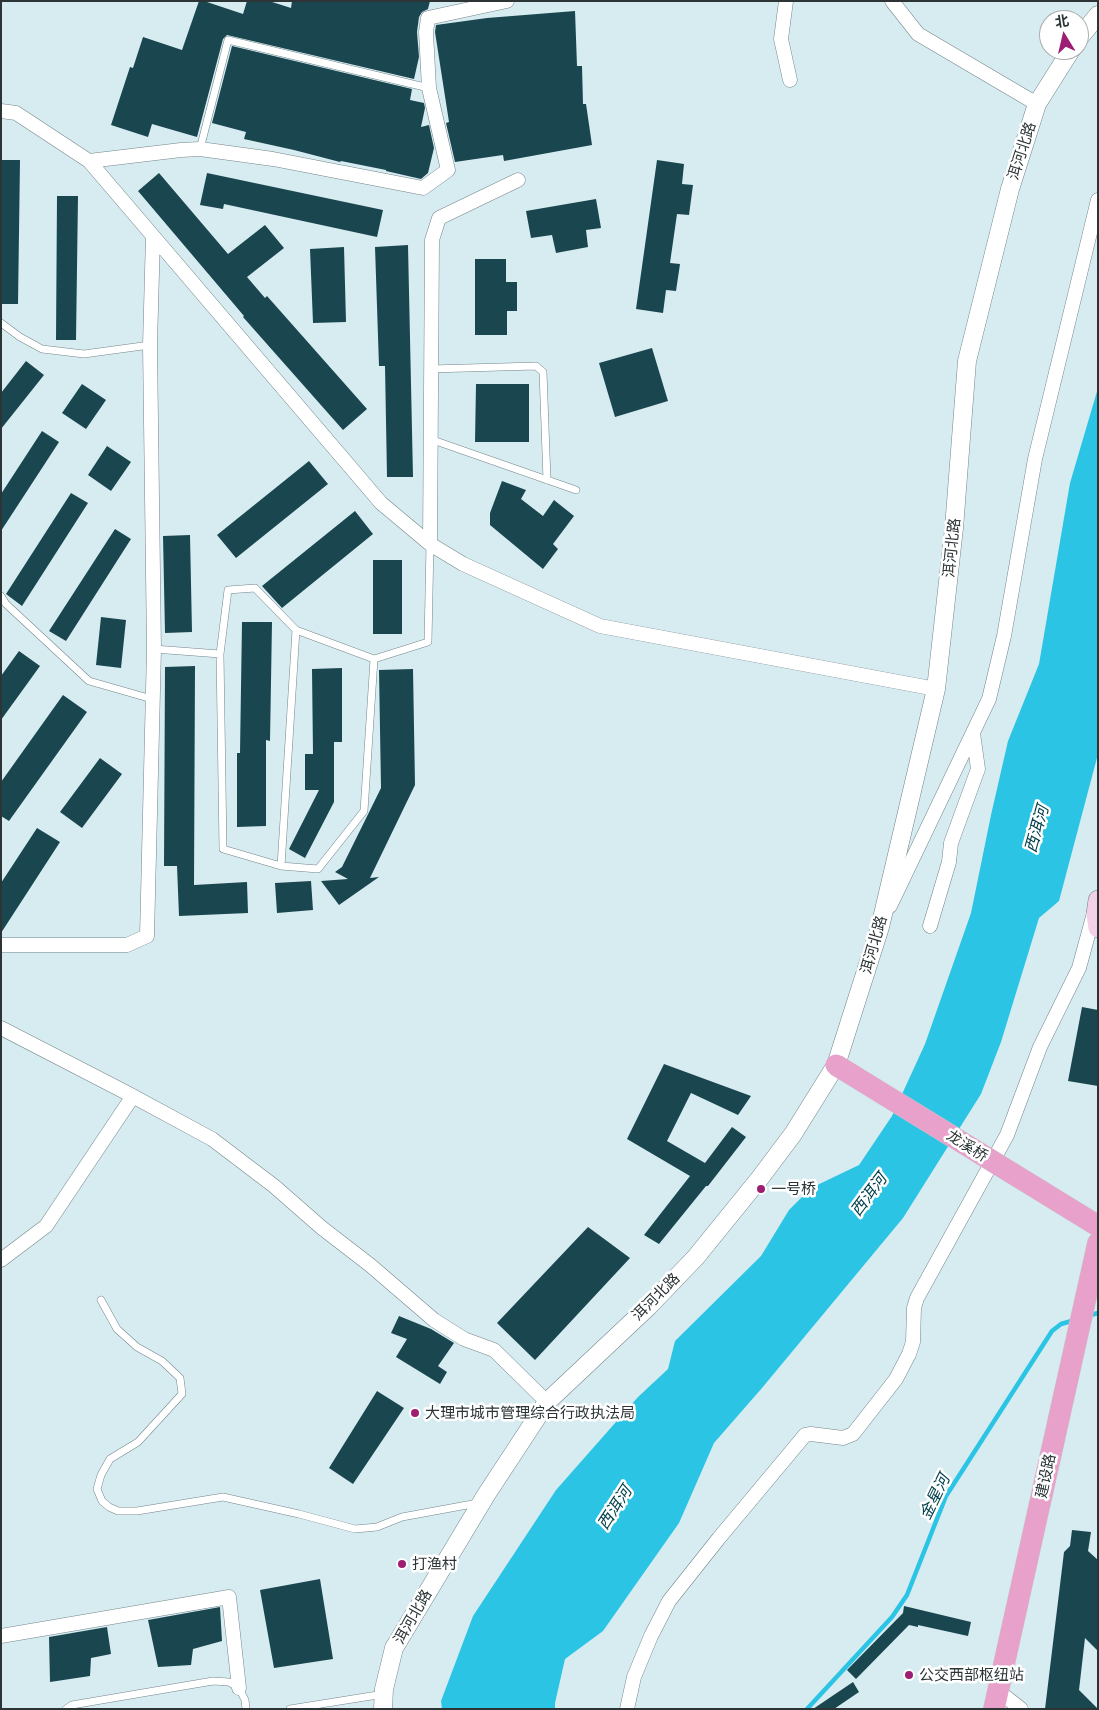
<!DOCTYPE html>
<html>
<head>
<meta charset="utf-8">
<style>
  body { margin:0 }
  #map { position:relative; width:1099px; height:1710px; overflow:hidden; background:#d7ecf1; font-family:"Public Sans","Noto Sans SC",sans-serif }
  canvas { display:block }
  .frame { position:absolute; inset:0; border:2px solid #2c3436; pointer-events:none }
  .north { position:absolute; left:1039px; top:10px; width:50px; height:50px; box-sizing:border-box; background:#fff; border:1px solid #abaeaf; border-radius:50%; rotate:351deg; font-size:14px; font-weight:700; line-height:20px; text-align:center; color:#2c3436 }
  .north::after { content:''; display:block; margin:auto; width:18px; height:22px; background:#9d1e72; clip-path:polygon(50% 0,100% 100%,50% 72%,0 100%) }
</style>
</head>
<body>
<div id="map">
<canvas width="1099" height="1710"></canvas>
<div class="frame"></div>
<div class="north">北</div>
</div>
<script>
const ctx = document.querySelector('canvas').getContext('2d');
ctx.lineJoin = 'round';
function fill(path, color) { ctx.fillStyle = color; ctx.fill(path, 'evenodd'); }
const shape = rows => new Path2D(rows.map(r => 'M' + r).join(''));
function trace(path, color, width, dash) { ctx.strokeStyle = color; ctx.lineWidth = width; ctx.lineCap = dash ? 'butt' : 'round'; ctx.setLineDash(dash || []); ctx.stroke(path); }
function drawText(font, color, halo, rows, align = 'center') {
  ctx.font = font + ' "Public Sans","Noto Sans SC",sans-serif'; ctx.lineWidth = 5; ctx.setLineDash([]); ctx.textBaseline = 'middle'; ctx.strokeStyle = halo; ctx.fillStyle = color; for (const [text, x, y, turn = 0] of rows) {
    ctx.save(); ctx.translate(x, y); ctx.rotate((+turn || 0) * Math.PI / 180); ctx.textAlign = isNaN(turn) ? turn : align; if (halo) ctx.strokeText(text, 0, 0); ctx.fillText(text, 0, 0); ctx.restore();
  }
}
fill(shape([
  [1098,388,1098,754,1059,901,1039,918,1001,1042,981,1094,903,1218,762,1388,714,1443,679,1523,603,1631,565,1659,555,1703,555,1709,442,1709,441,1701,473,1616,556,1490,638,1397,668,1369,675,1341,761,1256,789,1210,811,1188,859,1165,892,1116,925,1044,971,913,991,815,1008,741,1039,664,1070,483]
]), '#2cc4e4');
trace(shape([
  [1087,1316,1098,1313],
  [807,1709,892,1617,907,1595,946,1496,1052,1331,1061,1324,1075,1320]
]), '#2cc4e4', 4.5);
fill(shape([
  [199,1,204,1,243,14,247,1,269,1,291,8,292,1,430,1,428,9,422,12,419,17,417,32,419,57,414,79,227,35,223,39,197,137,152,124,148,137,111,125,130,67,133,68,143,37,182,50],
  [575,11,577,66,582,66,583,104,586,104,592,145,504,161,503,155,455,162,446,123,449,122,435,32,436,25,487,18],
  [232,46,412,89,410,100,424,103,425,108,421,127,429,125,434,148,428,173,421,179,386,171,386,170,341,161,340,162,294,150,244,139,246,132,212,123],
  [1,160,20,160,18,304,1,304],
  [657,160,684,164,682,184,693,185,689,215,677,214,670,263,680,264,676,291,666,290,663,313,636,309],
  [159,173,228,254,265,225,284,248,247,277,265,298,267,296,367,409,343,430,243,317,244,316,138,191],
  [207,173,383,210,377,237,224,204,223,209,200,205],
  [57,196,78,196,76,340,56,340],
  [596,199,601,228,586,230,588,247,556,253,552,235,531,238,526,211],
  [408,245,413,477,387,477,385,366,379,366,375,247],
  [344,247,346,322,313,323,310,249],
  [475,259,506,259,506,282,517,282,517,311,507,311,507,335,475,335],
  [652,348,668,401,615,417,599,363],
  [26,361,44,375,1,429,1,393],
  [82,384,106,400,86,429,62,413],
  [476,384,529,384,529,442,475,442],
  [42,431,59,442,1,531,1,494],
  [107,446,131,462,111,491,88,475],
  [309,461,328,484,236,558,217,535],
  [502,481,526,490,521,499,543,516,554,500,574,516,553,544,558,549,543,569,490,525,490,513],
  [71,493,88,503,22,606,6,594],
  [355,511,373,534,282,608,262,586],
  [115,529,131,539,66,641,49,631],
  [190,535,192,632,165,633,163,536],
  [373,560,402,560,402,634,373,634],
  [101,617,126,620,121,668,96,665],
  [242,622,272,622,270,741,266,740,266,826,237,827,237,753,240,753],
  [19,651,40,666,1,720,1,676],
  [195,666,194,885,247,882,248,913,179,916,177,866,164,866,165,667],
  [342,668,342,742,334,742,334,802,305,858,289,849,319,790,305,790,305,754,313,754,312,669],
  [413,669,415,785,370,878,379,877,339,905,321,881,348,879,335,872,342,867,381,788,379,670],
  [63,695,87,712,9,821,1,816,1,782],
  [100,758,122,774,82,828,60,812],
  [37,828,60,842,1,933,1,883],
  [311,881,313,910,277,913,275,883],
  [1082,1007,1098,1010,1098,1086,1068,1081],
  [664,1064,751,1096,738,1115,691,1093,667,1141,705,1163,732,1127,746,1137,708,1186,706,1186,659,1244,644,1235,690,1176,627,1139],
  [588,1227,630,1258,535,1360,497,1323],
  [399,1316,431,1329,454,1343,438,1366,447,1372,440,1384,396,1357,407,1339,391,1333],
  [377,1391,404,1408,353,1484,329,1468],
  [1072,1530,1091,1532,1088,1551,1098,1560,1098,1651,1085,1638,1079,1690,1098,1709,1045,1709,1064,1552,1070,1546],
  [320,1579,333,1659,274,1668,260,1590],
  [904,1606,971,1622,968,1636,918,1625,918,1627,909,1625,856,1679,847,1670,903,1613],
  [220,1607,222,1641,193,1649,191,1665,158,1667,148,1620],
  [107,1627,111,1654,91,1658,90,1676,50,1682,49,1637],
  [853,1682,859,1692,834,1709,813,1709]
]), '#1a4650');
const service = shape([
  [200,149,228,40,429,88],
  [1,323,20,337,42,349,84,354,150,345],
  [431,369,536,366,543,372,547,480],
  [430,439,576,490],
  [1,596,6,604,89,681,152,699],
  [154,649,220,654,228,590,255,588,296,630,374,659,428,642,430,544],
  [220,654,223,849,281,866,318,869,364,811,374,659],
  [281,866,296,630],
  [101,1300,117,1329,137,1347,162,1361,180,1378,182,1394,138,1442,110,1459,101,1475,97,1489,102,1501,109,1507,118,1511,137,1511,223,1497,299,1514,355,1529,377,1527,402,1517,478,1503],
  [66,1709,72,1705,213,1681,229,1682,239,1688,245,1700,246,1709],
  [290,1709,384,1694]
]);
const minor = shape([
  [786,1,781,39,790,80],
  [892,1,918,34,1037,104],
  [1,111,16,113,89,161,381,503,430,544,463,564,600,626,936,689],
  [89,161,181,150,200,149,273,159,423,188,448,170,429,88,426,32,428,18,507,1],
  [430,544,432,240,439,218,518,180],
  [890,906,989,699,1004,636,1035,459,1098,200],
  [930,926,949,862,951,843,978,769,973,733],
  [1,945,127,945,147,936,154,649,150,345,153,236],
  [1,1028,127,1093,212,1139,274,1186,322,1228,370,1265,434,1320,464,1339,494,1350,547,1402],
  [1,1260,46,1226,133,1096],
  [1,1636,229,1597,239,1688],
  [998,1691,1021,1709],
  [627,1709,634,1677,651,1636,669,1601,719,1538,805,1435,811,1434,843,1438,853,1434,896,1379,909,1354,913,1342,914,1308,917,1298,1007,1135,1040,1047,1079,968,1094,913]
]);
const tertiary = shape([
  [1079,38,1098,15],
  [383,1709,384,1689,394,1648,486,1495,547,1402,649,1306,696,1257,760,1178,793,1134,836,1065,880,927,936,689,954,528,967,361,1010,189,1037,104,1071,50]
]);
const secondary = shape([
  [1098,900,1096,914,1098,928]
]);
const primary = shape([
  [994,1709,1098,1243]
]);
trace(service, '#73858a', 8);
trace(minor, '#73858a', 15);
trace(tertiary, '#73858a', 19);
trace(secondary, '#73858a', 20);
trace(primary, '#c8cacb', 22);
trace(service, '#fff', 7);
trace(minor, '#fff', 14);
trace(tertiary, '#fff', 18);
trace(secondary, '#f3d0e5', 19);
trace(primary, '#e8a1cb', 21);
const primaryBridge = shape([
  [836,1065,1098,1226]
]);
trace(primaryBridge, '#c8cacb', 22, []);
trace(primaryBridge, '#e8a1cb', 21);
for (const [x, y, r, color] of [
  [761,1189,5,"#9d1e72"],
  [415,1413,5,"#9d1e72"],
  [402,1564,5,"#9d1e72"],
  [909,1675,5,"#9d1e72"]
]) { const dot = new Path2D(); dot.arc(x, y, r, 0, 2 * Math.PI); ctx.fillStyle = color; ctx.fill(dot); trace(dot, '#fff', 2); }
drawText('15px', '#2c3436', '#fff', [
  ["洱河北路",1022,151,-72],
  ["洱河北路",952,548,-84],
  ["洱河北路",874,945,-74],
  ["龙溪桥",967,1146,32],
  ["洱河北路",656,1297,-45],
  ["建设路",1046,1476,-78],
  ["洱河北路",413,1617,-60]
]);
drawText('15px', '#2c3436', '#fff', [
  ["一号桥",771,1189],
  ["大理市城市管理综合行政执法局",425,1413],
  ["打渔村",412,1564],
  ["公交西部枢纽站",919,1675]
], 'left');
drawText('italic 16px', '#00404d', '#fff', [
  ["西洱河",1037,829,-74],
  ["西洱河",869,1195,-53],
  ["金星河",935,1497,-64],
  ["西洱河",615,1508,-57]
]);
</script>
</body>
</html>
